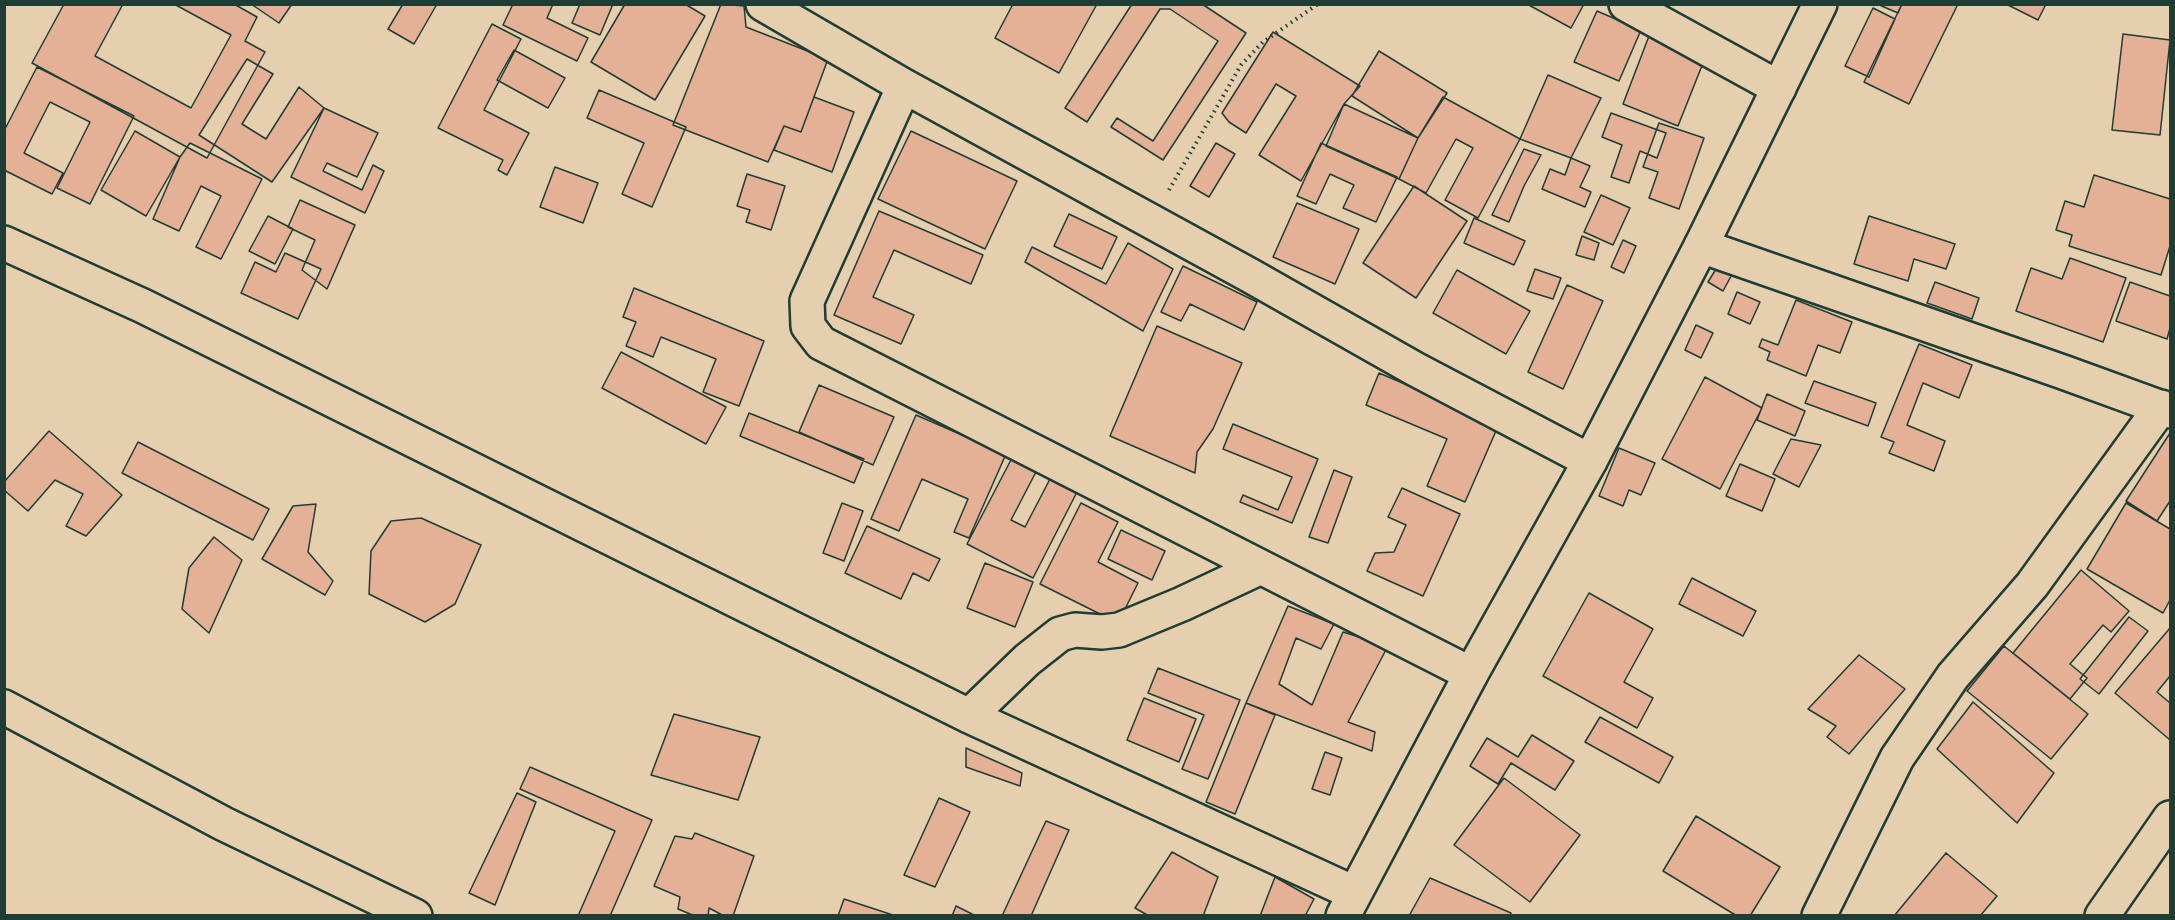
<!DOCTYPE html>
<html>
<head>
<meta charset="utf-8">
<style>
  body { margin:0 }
  #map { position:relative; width:2175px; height:920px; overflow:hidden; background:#e5cfae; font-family:Caveat,sans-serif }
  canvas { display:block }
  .frame { position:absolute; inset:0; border:6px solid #1f3d34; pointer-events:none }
</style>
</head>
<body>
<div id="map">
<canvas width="2175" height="920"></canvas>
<div class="frame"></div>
</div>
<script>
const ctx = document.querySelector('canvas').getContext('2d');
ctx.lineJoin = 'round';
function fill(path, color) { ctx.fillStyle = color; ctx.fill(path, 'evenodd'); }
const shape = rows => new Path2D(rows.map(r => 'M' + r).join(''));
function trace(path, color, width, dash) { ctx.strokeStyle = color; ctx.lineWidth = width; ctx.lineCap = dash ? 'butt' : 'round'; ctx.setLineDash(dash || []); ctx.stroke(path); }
const building = shape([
  [64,4,123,4,95,56,191,108,231,35,174,4,234,4,257,17,245,41,265,52,207,158,32,63,64,4],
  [251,4,292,4,279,23,251,4],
  [403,4,437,4,414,44,388,29,403,4],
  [513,4,553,4,547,18,588,38,577,61,503,25,513,4],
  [580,4,613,4,600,35,572,23,580,4],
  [625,4,685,4,705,16,655,100,591,62,625,4],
  [721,4,744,6,746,27,828,59,801,132,784,126,768,162,673,125,721,4],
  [1013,4,1097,4,1059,73,995,38,1013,4],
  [1132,4,1202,4,1246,33,1163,160,1111,127,1117,118,1153,141,1218,41,1170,9,1160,9,1087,122,1065,108,1132,4],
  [1527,4,1584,4,1571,28,1527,4],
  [1877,4,1902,4,1898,13,1877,4],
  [1902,4,1958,4,1909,104,1864,82,1902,4],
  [2006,4,2046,4,2038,20,2006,4],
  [1873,8,1895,19,1869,77,1845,66,1873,8],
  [1597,11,1641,30,1619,81,1574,62,1597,11],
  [492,24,521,39,484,110,529,133,507,175,498,170,503,160,438,128,492,24],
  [1273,32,1360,86,1344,104,1301,181,1259,155,1296,96,1276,84,1246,133,1229,122,1222,113,1273,32],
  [2123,34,2170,40,2160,135,2112,130,2123,34],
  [1649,36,1705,58,1678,126,1623,104,1649,36],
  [514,50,565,78,548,108,497,80,514,50],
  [1379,51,1447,93,1418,138,1352,96,1379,51],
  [247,59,273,74,242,124,266,139,299,87,324,108,272,182,199,135,247,59],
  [37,67,134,116,90,204,57,188,90,122,50,102,24,153,63,173,52,194,4,170,4,131,37,67],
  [1548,75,1601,98,1571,158,1520,139,1548,75],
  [599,90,686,127,652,207,622,194,644,143,587,118,599,90],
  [814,97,854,112,832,172,774,150,784,126,801,132,814,97],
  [1443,97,1520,139,1478,218,1445,200,1473,148,1456,139,1426,193,1399,179,1418,138,1443,97],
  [1344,104,1418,138,1399,179,1326,146,1344,104],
  [324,108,378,133,357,177,327,163,323,171,362,190,373,165,384,171,365,213,291,177,324,108],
  [1611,113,1666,133,1657,158,1640,151,1629,183,1611,177,1622,145,1602,137,1611,113],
  [1659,123,1704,138,1679,209,1649,198,1658,172,1643,167,1659,123],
  [135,131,180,157,146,216,101,190,135,131],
  [911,131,1017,181,985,249,878,199,911,131],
  [190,143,262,179,221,259,196,247,221,196,201,186,179,231,153,219,180,157,190,143],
  [1216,143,1235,154,1209,197,1190,186,1216,143],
  [1321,143,1397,177,1376,222,1343,208,1354,185,1330,174,1316,204,1297,196,1321,143],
  [1524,149,1541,155,1524,186,1509,222,1492,215,1524,149],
  [1571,158,1590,166,1580,187,1591,192,1585,207,1542,189,1550,169,1565,175,1571,158],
  [555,167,598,183,583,223,540,207,555,167],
  [747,174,785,186,771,230,746,222,750,210,737,206,747,174],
  [2094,175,2170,199,2170,246,2161,275,2069,246,2072,235,2056,230,2065,201,2084,207,2094,175],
  [1414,186,1467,221,1416,298,1363,263,1414,186],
  [1601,195,1630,208,1613,245,1584,232,1601,195],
  [300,200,355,225,327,289,302,270,315,240,288,227,300,200],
  [1297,203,1359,229,1335,284,1273,257,1297,203],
  [879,211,983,255,971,284,894,250,873,297,914,315,901,344,834,315,879,211],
  [1069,214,1117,237,1102,269,1054,246,1069,214],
  [268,216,293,229,275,264,249,251,268,216],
  [1869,216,1955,244,1946,269,1914,259,1908,281,1854,264,1869,216],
  [1474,218,1525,241,1514,265,1464,243,1474,218],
  [1582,236,1599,243,1594,260,1576,255,1582,236],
  [1623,240,1636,246,1624,273,1611,267,1623,240],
  [1128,243,1173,269,1143,331,1025,262,1032,247,1106,284,1128,243],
  [285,253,321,269,298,319,241,293,255,262,276,272,285,253],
  [2070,258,2126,278,2103,342,2016,311,2031,268,2062,279,2070,258],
  [1721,261,1735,269,1723,291,1708,282,1721,261],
  [1183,266,1257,302,1244,330,1190,304,1181,321,1161,312,1183,266],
  [1535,269,1561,278,1553,299,1527,291,1535,269],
  [1457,270,1530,311,1506,354,1433,313,1457,270],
  [1935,282,1979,298,1972,319,1927,303,1935,282],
  [2130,282,2170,296,2170,328,2167,339,2116,321,2130,282],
  [1567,285,1603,301,1563,389,1528,372,1567,285],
  [634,288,764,341,739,406,703,392,716,359,661,337,653,357,626,346,636,322,623,317,634,288],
  [1737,292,1760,302,1750,324,1728,314,1737,292],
  [1796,300,1852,322,1840,353,1818,345,1806,376,1767,360,1770,352,1759,347,1762,339,1778,345,1796,300],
  [1696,325,1713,333,1701,358,1685,350,1696,325],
  [1157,326,1242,363,1213,429,1197,452,1195,473,1110,436,1157,326],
  [1919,344,1972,365,1959,398,1923,383,1907,425,1945,441,1934,471,1889,453,1894,442,1881,437,1919,344],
  [621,352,726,407,706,444,602,388,621,352],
  [1379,373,1499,424,1465,502,1427,486,1447,439,1366,405,1379,373],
  [1705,377,1762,408,1720,489,1662,459,1705,377],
  [1814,381,1876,403,1868,426,1805,403,1814,381],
  [819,385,894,417,873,465,799,432,819,385],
  [1767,394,1805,411,1795,436,1757,420,1767,394],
  [749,413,864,459,854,483,740,436,749,413],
  [916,415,1006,454,969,538,954,532,968,499,922,479,899,531,871,519,916,415],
  [1233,424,1318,459,1292,523,1240,502,1243,495,1278,510,1292,477,1223,449,1233,424],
  [49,431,122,495,86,536,66,526,83,494,55,480,28,511,4,490,4,482,49,431],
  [2170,433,2170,501,2157,521,2126,501,2170,433],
  [1791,439,1821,445,1799,487,1773,474,1791,439],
  [138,442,269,509,253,540,122,473,138,442],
  [1619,448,1655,463,1641,495,1629,490,1623,506,1599,496,1619,448],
  [1013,456,1038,468,1011,520,1025,527,1050,479,1077,492,1033,578,967,544,1013,456],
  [1740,464,1775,479,1762,511,1726,496,1740,464],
  [1334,470,1352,477,1328,543,1309,537,1334,470],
  [1402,488,1460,514,1423,596,1367,571,1375,553,1394,552,1406,525,1388,517,1402,488],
  [842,503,863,511,844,561,823,553,842,503],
  [1081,503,1118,522,1098,562,1138,583,1118,623,1040,584,1081,503],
  [2126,503,2170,529,2170,600,2163,613,2087,569,2126,503],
  [316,504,308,552,333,581,325,595,262,559,293,506,316,504],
  [421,518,481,545,455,604,425,622,369,594,371,551,391,521,421,518],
  [867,526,940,559,929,581,913,573,901,599,845,573,867,526],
  [1121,530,1165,551,1152,580,1108,559,1121,530],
  [214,537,242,560,209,633,182,609,189,568,214,537],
  [985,563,1033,582,1015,627,967,608,985,563],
  [2081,570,2129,611,2111,632,2103,625,2070,664,2087,678,2070,699,2013,653,2081,570],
  [1692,578,1756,611,1743,636,1679,604,1692,578],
  [1589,593,1653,629,1624,682,1653,698,1637,728,1543,676,1589,593],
  [1288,606,1334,624,1321,649,1296,638,1279,684,1312,705,1343,632,1388,646,1348,722,1375,732,1372,751,1246,703,1288,606],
  [2129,617,2148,631,2099,694,2080,679,2129,617],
  [2170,628,2170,676,2157,692,2170,703,2170,740,2115,693,2170,628],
  [2004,646,2088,714,2051,759,1967,691,2004,646],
  [1859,655,1905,689,1849,754,1827,737,1836,726,1808,709,1859,655],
  [1158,668,1240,700,1208,779,1182,769,1204,715,1148,693,1158,668],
  [1144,698,1196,719,1179,762,1127,740,1144,698],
  [1973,702,2054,773,2017,823,1937,749,1973,702],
  [1246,703,1275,715,1235,814,1206,802,1246,703],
  [674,714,760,737,738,800,651,775,674,714],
  [1600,717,1673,757,1659,783,1585,742,1600,717],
  [1532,735,1574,761,1555,790,1511,763,1498,784,1470,766,1487,738,1518,757,1532,735],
  [966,748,1022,773,1020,786,966,767,966,748],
  [1325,752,1342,758,1330,795,1312,789,1325,752],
  [530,767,652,820,610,916,578,916,615,831,520,789,530,767],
  [1504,778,1580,835,1530,902,1454,845,1504,778],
  [517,793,536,802,495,905,469,893,517,793],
  [939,798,970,812,935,887,904,875,939,798],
  [1696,816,1780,867,1750,916,1737,916,1663,871,1696,816],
  [1046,821,1069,830,1031,916,1002,916,1046,821],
  [695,833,754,856,733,916,724,916,709,908,708,916,695,916,678,909,680,897,654,886,675,836,692,839,695,833],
  [1172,852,1218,877,1203,916,1149,916,1135,908,1172,852],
  [1946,853,1997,896,1980,916,1894,916,1946,853],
  [1275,877,1314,899,1305,916,1260,916,1275,877],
  [1430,878,1511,913,1510,916,1409,916,1430,878],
  [844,899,896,916,838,916,844,899],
  [956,906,976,916,952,916,956,906]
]);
fill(building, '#e4b196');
trace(building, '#1f3d34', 1.5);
const minor = shape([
  [763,4,904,86,1251,276,1415,369,1590,461],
  [1626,4,1779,88],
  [904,86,807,301,808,326,821,343,1471,674],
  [4,243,143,306,969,716,1354,893],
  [1701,246,2063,372,2170,411],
  [4,707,224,824,415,916],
  [969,716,1027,660,1060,634,1075,630,1102,632,1119,630,1182,604,1261,567],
  [1819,916,1897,758,1953,676,2032,585,2161,407],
  [2102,916,2170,818]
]);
const secondary = shape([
  [1343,916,1471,674,1590,461,1701,246,1820,4]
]);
trace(minor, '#1f3d34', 38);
trace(secondary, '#1f3d34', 38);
trace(shape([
  [1169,190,1241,65,1263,42,1318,4]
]), '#1f3d34', 4, [1.5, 4.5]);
trace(minor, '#e5cfae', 33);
trace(secondary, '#e5cfae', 33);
</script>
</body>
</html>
